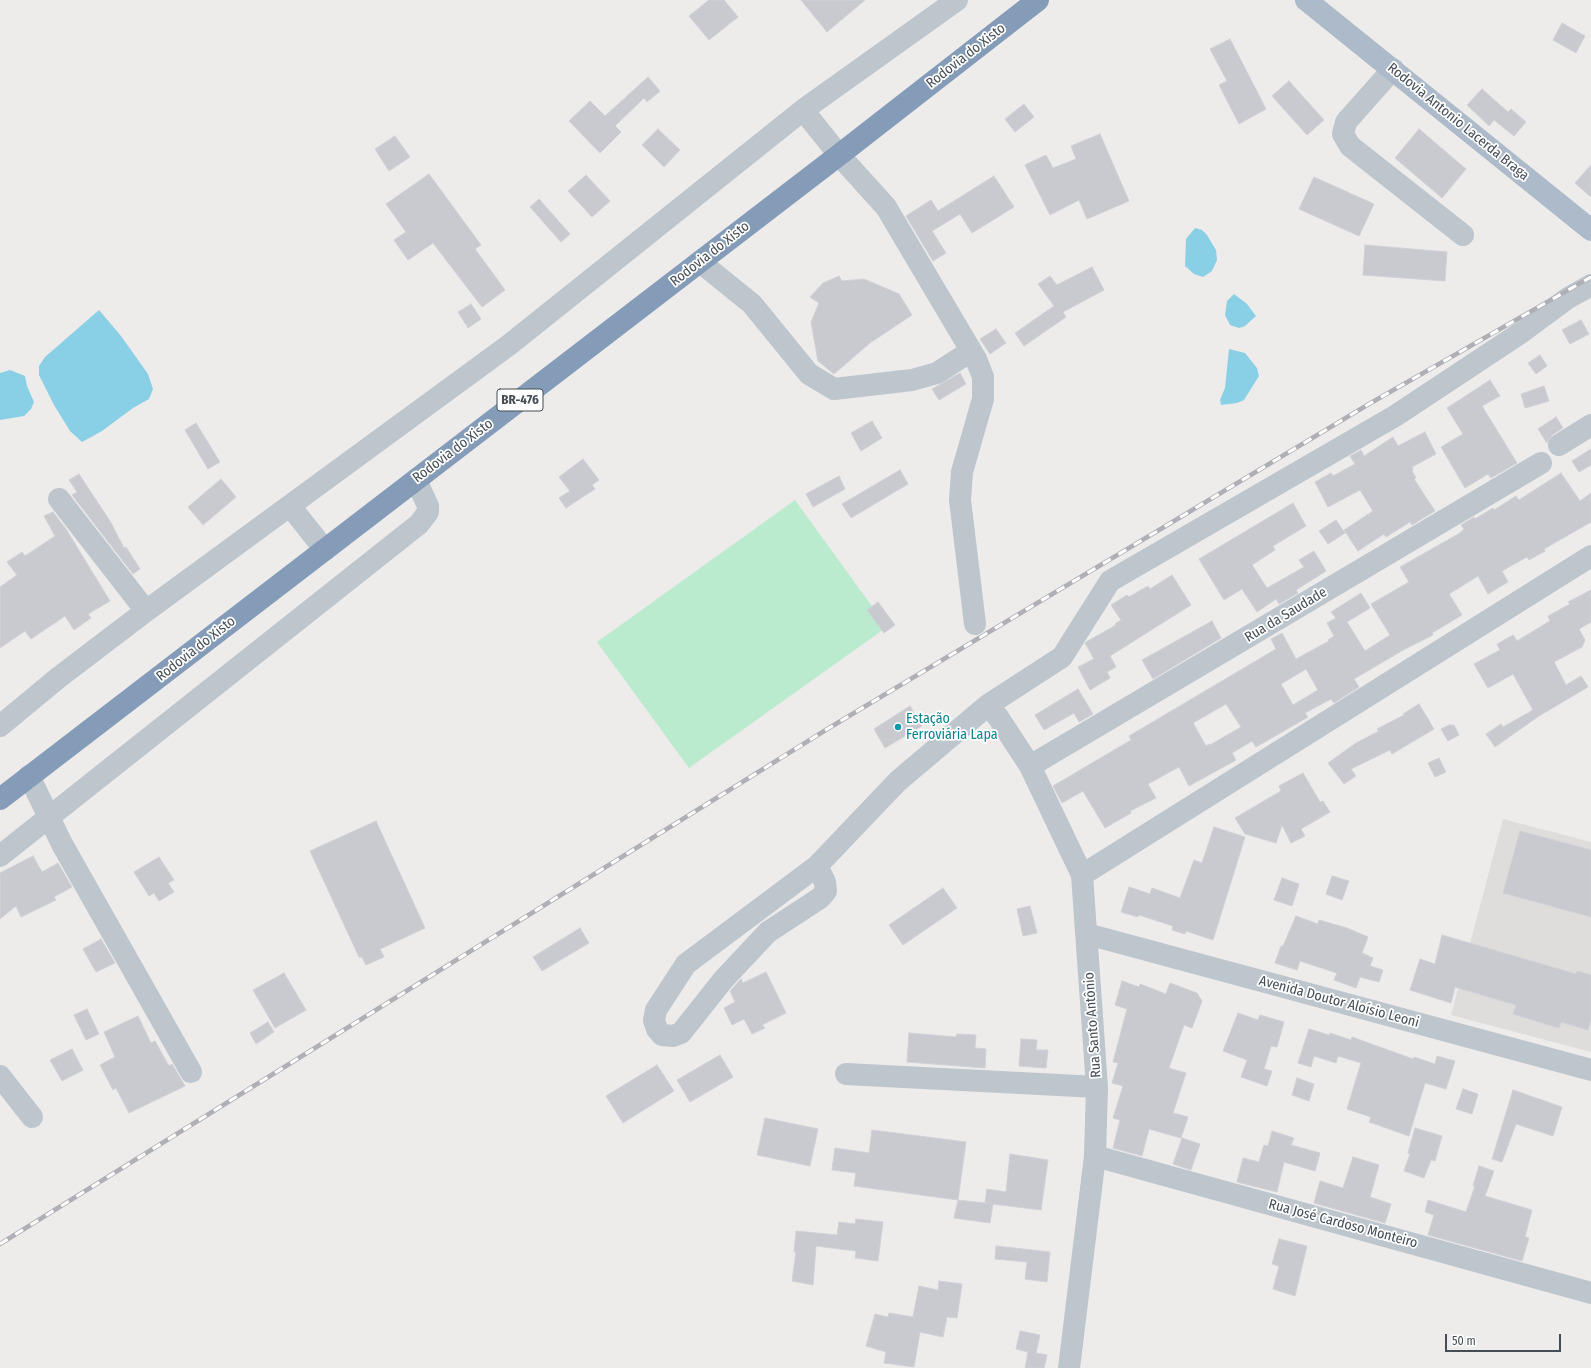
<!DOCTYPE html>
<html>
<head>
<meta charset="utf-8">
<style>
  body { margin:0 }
  #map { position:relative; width:1591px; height:1368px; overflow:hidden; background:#eeebeb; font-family:"Fira Sans Condensed",sans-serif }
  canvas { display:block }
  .scale { position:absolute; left:1445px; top:1334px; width:116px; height:18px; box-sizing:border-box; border:2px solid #454e57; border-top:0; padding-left:5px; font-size:12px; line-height:14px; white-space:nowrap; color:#454e57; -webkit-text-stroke:3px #fff; paint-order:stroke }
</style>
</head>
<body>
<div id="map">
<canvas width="1591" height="1368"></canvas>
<div class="scale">50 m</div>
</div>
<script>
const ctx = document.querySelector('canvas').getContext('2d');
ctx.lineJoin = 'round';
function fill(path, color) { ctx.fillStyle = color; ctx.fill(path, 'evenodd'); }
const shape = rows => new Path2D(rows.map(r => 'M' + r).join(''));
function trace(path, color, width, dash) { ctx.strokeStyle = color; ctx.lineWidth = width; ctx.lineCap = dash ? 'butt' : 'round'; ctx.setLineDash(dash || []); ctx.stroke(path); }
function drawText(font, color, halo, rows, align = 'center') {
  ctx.font = font + ' "Fira Sans Condensed",sans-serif'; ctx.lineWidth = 3.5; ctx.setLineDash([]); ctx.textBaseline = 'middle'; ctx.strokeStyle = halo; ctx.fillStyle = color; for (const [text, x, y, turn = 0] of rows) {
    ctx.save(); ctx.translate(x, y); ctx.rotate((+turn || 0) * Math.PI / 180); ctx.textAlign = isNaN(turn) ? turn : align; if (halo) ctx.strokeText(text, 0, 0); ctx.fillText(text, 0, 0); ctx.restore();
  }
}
fill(shape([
  [1503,819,1591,842,1591,1052,1451,1015]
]), '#dfdcdc');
fill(shape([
  [795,500,887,627,689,768,597,642]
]), '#baebce');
fill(shape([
  [1195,228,1202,230,1207,235,1216,250,1217,260,1212,271,1203,277,1194,274,1185,266,1186,239],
  [1234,294,1247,304,1256,316,1245,326,1239,328,1230,325,1225,315,1227,301],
  [99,310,121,336,148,374,153,389,149,399,133,408,102,431,82,442,70,431,54,405,39,375,39,366,45,357],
  [1229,349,1245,353,1257,368,1259,376,1244,400,1237,403,1221,405,1220,400,1225,388],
  [10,370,25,376,27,386,34,402,31,409,24,416,0,420,0,373]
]), '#89d0e6');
const building = shape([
  [709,0,724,0,738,17,709,40,689,16,709,0],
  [801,0,865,0,827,32,801,0],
  [1562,23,1585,36,1576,53,1553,40,1562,23],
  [1230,39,1266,109,1239,124,1219,85,1227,81,1210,49,1230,39],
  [648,77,660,91,647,102,644,98,615,126,621,132,600,153,569,121,590,101,605,116,648,77],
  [1289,81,1324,120,1307,135,1272,96,1289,81],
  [1482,89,1508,112,1511,109,1526,122,1514,136,1494,120,1489,126,1467,105,1482,89],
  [1024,104,1034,117,1015,132,1005,119,1024,104],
  [658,129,680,150,664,167,642,145,658,129],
  [1419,129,1466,169,1442,198,1395,158,1419,129],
  [1100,134,1129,201,1087,219,1079,200,1050,215,1025,165,1046,155,1053,168,1076,159,1071,146,1100,134],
  [395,136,410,157,389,171,375,149,395,136],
  [1591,165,1591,197,1575,183,1591,165],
  [429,174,481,245,475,249,505,290,482,307,433,243,408,260,394,240,406,232,386,204,429,174],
  [586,175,610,201,592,217,568,191,586,175],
  [994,176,1014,207,972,233,960,214,932,231,946,253,933,261,906,216,931,200,938,211,994,176],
  [1314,177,1374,204,1359,236,1299,209,1314,177],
  [539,199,570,234,561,242,530,207,539,199],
  [1365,245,1447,252,1445,281,1363,275,1365,245],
  [1092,267,1104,290,1063,312,1066,317,1024,346,1015,333,1054,306,1038,284,1050,276,1057,285,1092,267],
  [839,276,842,281,864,279,899,294,912,315,870,343,834,374,818,361,811,322,819,303,810,297,823,283,839,276],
  [471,304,481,319,468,328,458,312,471,304],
  [1581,320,1589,334,1570,344,1562,330,1581,320],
  [996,329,1006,343,990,354,980,339,996,329],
  [1540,355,1547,366,1536,374,1528,363,1540,355],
  [960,373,966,384,939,400,932,389,960,373],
  [1490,380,1500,396,1482,406,1517,463,1491,478,1488,474,1465,488,1441,447,1463,434,1447,408,1490,380],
  [1544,386,1549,401,1525,408,1521,394,1544,386],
  [1556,417,1563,428,1552,435,1547,443,1538,429,1556,417],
  [872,421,882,438,861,451,851,433,872,421],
  [196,423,220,462,208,469,185,430,196,423],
  [1425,432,1436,454,1412,467,1413,470,1412,471,1416,478,1414,479,1435,511,1412,525,1410,522,1386,537,1384,534,1358,551,1344,530,1373,511,1360,490,1328,507,1315,482,1331,473,1333,476,1355,464,1350,456,1361,450,1364,456,1393,437,1398,446,1425,432],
  [1591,449,1591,465,1579,472,1572,461,1591,449],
  [583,459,599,480,592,485,595,489,566,508,559,498,570,491,559,477,583,459],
  [900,470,908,484,851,518,842,504,900,470],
  [1561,473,1580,501,1591,493,1591,522,1544,549,1545,551,1529,560,1527,557,1502,571,1508,582,1488,594,1478,576,1449,594,1462,615,1432,633,1433,635,1405,649,1354,679,1359,687,1334,703,1331,699,1305,713,1308,717,1256,747,1252,741,1232,753,1236,760,1189,786,1179,767,1148,784,1156,798,1130,811,1131,813,1105,828,1083,791,1062,803,1053,786,1131,740,1129,736,1276,649,1271,639,1282,633,1296,659,1329,641,1328,640,1334,636,1327,623,1336,618,1331,612,1361,593,1370,608,1347,622,1365,651,1390,635,1371,604,1409,582,1400,567,1460,533,1464,529,1461,525,1474,517,1475,519,1493,508,1494,510,1516,496,1519,500,1561,473],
  [1306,669,1318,690,1293,705,1281,684,1306,669],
  [1226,704,1241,727,1210,745,1209,744,1206,746,1193,723,1226,704],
  [79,474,110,521,124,548,126,547,140,569,133,574,72,495,77,492,69,480,79,474],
  [839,476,845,489,813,507,806,494,839,476],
  [221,479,236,497,203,525,188,507,221,479],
  [1293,503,1306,526,1273,546,1275,550,1252,565,1267,588,1304,567,1299,560,1314,551,1326,571,1296,590,1298,593,1279,604,1276,599,1257,612,1242,589,1224,600,1199,559,1293,503],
  [53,512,66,529,110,601,88,614,91,618,74,630,65,616,31,639,25,631,0,648,0,587,17,575,7,562,22,552,25,556,55,536,44,516,53,512],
  [1336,520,1345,533,1328,544,1319,531,1336,520],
  [1172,575,1191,605,1110,656,1116,667,1107,672,1110,678,1090,690,1078,667,1094,659,1085,643,1086,642,1116,625,1115,624,1121,620,1111,605,1127,595,1129,597,1148,586,1150,589,1172,575],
  [1591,590,1591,622,1579,629,1585,640,1582,647,1554,662,1566,685,1581,676,1588,687,1539,716,1495,747,1486,734,1501,724,1503,727,1533,710,1513,674,1488,688,1474,664,1500,650,1497,644,1513,635,1517,641,1550,621,1548,616,1570,604,1568,602,1591,590],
  [878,602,895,625,884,633,867,610,878,602],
  [1212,621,1221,638,1153,679,1142,660,1212,621],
  [1078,689,1093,714,1079,722,1074,713,1044,730,1035,715,1078,689],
  [1419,704,1434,729,1392,754,1390,750,1351,769,1356,776,1344,784,1328,763,1356,743,1379,731,1377,729,1404,715,1403,714,1419,704],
  [910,706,922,726,885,748,874,729,910,706],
  [1449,725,1454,725,1459,735,1448,741,1441,729,1449,725],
  [1439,758,1446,772,1435,777,1428,763,1439,758],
  [1303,773,1320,802,1323,801,1330,812,1301,829,1305,836,1291,843,1282,825,1276,843,1245,834,1235,818,1281,791,1279,786,1303,773],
  [376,821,425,928,380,949,384,957,366,965,362,957,359,957,310,851,376,821],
  [1214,827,1245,837,1213,940,1186,931,1185,934,1172,930,1173,926,1139,915,1138,917,1121,912,1129,887,1150,894,1152,888,1180,898,1194,860,1202,863,1214,827],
  [1520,831,1591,850,1591,917,1503,893,1520,831],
  [33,856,42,872,58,863,72,887,54,897,56,900,21,917,16,906,0,919,0,873,33,856],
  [159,857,174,880,168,883,174,892,159,901,154,893,149,896,134,872,159,857],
  [1332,876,1349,881,1342,900,1326,894,1332,876],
  [1282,878,1299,884,1292,906,1274,900,1282,878],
  [943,888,957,908,903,945,889,925,943,888],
  [1030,906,1037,933,1023,936,1017,909,1030,906],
  [1296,916,1318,924,1319,920,1347,928,1368,937,1362,953,1373,958,1370,966,1383,970,1379,982,1360,977,1356,988,1334,980,1337,973,1300,961,1297,970,1275,963,1281,946,1283,946,1296,916],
  [580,928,589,943,542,971,533,957,580,928],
  [1442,935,1576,974,1577,971,1591,975,1591,1018,1588,1030,1561,1022,1559,1028,1513,1014,1516,1005,1455,987,1451,1003,1410,990,1420,959,1435,964,1442,935],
  [101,939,115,963,96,972,83,949,101,939],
  [766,972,786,1013,762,1025,765,1028,752,1034,744,1019,732,1025,724,1008,735,1002,730,991,741,979,743,983,766,972],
  [284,973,306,1010,275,1028,253,990,284,973],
  [1122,981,1139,987,1140,984,1166,994,1170,983,1197,993,1202,1001,1192,1028,1184,1025,1169,1068,1186,1073,1173,1113,1188,1117,1181,1138,1149,1129,1142,1156,1113,1148,1120,1120,1113,1118,1123,1086,1112,1083,1118,1063,1113,1062,1127,1009,1115,1005,1122,981],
  [87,1009,99,1034,86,1040,74,1015,87,1009],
  [1238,1013,1258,1020,1260,1015,1284,1022,1277,1047,1271,1046,1264,1069,1272,1071,1267,1086,1241,1077,1247,1060,1223,1051,1238,1013],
  [138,1016,151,1043,155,1041,169,1066,172,1064,185,1086,129,1113,116,1088,113,1090,100,1065,115,1057,104,1032,138,1016],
  [268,1022,274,1032,256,1044,250,1033,268,1022],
  [1309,1029,1329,1035,1330,1033,1351,1040,1352,1037,1413,1059,1414,1057,1435,1064,1437,1056,1455,1061,1446,1089,1425,1083,1409,1136,1369,1122,1371,1117,1347,1109,1361,1063,1338,1056,1336,1063,1314,1056,1311,1067,1298,1063,1309,1029],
  [909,1033,956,1037,957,1034,976,1035,975,1048,986,1049,985,1068,907,1062,909,1033],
  [1021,1039,1037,1040,1036,1050,1048,1050,1046,1068,1019,1066,1021,1039],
  [72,1049,83,1070,62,1081,50,1060,72,1049],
  [720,1055,733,1077,690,1102,677,1080,720,1055],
  [657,1065,674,1091,623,1123,606,1096,657,1065],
  [1297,1078,1314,1084,1309,1101,1292,1095,1297,1078],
  [1463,1089,1478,1094,1472,1114,1456,1109,1463,1089],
  [1513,1090,1562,1107,1553,1136,1516,1124,1502,1162,1492,1159,1513,1090],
  [765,1118,818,1129,810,1166,757,1155,765,1118],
  [1415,1128,1442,1136,1435,1161,1431,1160,1424,1178,1404,1171,1410,1154,1408,1153,1415,1128],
  [872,1130,966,1142,958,1200,854,1186,856,1173,832,1170,835,1148,869,1153,872,1130],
  [1272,1131,1294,1138,1291,1145,1320,1153,1315,1171,1284,1162,1277,1192,1237,1182,1243,1158,1259,1162,1264,1145,1268,1146,1272,1131],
  [1182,1138,1200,1144,1191,1170,1173,1164,1182,1138],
  [1010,1154,1048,1160,1041,1210,985,1203,987,1189,1006,1192,1010,1154],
  [1353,1157,1379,1165,1370,1197,1391,1204,1385,1223,1314,1203,1320,1181,1343,1188,1353,1157],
  [1479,1166,1494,1171,1485,1196,1532,1210,1525,1237,1529,1238,1522,1261,1428,1235,1434,1215,1425,1212,1428,1200,1466,1212,1475,1186,1473,1186,1479,1166],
  [958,1200,993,1204,990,1223,954,1218,958,1200],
  [856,1219,883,1222,878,1261,855,1258,856,1251,816,1246,813,1285,792,1281,796,1252,794,1252,796,1231,837,1235,839,1222,855,1224,856,1219],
  [1279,1239,1307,1246,1295,1296,1273,1289,1279,1266,1272,1264,1279,1239],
  [996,1246,1050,1252,1047,1282,1025,1279,1027,1262,995,1259,996,1246],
  [939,1281,962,1284,957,1318,947,1317,943,1337,920,1332,914,1367,884,1363,886,1352,866,1346,875,1314,888,1317,889,1313,913,1317,919,1286,938,1290,939,1281],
  [1020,1331,1040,1335,1036,1353,1047,1355,1044,1368,1025,1368,1028,1352,1016,1349,1020,1331]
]);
fill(building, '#c8cad0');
trace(building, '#cfd1d7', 1);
trace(shape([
  [1393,69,1346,122,1343,134,1350,146,1463,235],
  [803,110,839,155,886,207,976,359,983,377,983,399,962,472,960,500,975,624],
  [700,262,752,304,809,374,834,389,912,380,937,373,971,351],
  [1559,445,1591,425],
  [59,499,146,611],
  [290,506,325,550],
  [988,705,998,717,1030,766,1082,875,1097,1087,1095,1156,1069,1368],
  [0,726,58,678,146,611,509,345,803,110,957,0],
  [1030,766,1541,463],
  [29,776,62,844,191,1072],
  [0,856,419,524,428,512,428,506,416,480],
  [817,866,898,781,988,705,1062,657,1110,581,1395,416,1522,332,1568,298,1591,285],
  [817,866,825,882,826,891,820,898,768,932,723,980,681,1033,673,1036,662,1035,657,1029,654,1020,656,1010,686,964,817,866],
  [1082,875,1591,556],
  [1087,934,1591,1070],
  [846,1074,1097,1087],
  [0,1076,32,1117],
  [1095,1156,1591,1293]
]), '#bdc5cd', 22);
trace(shape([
  [1306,0,1591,230]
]), '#acbac9', 22);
trace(shape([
  [0,799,839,155,1038,0]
]), '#859cb8', 22);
const rail = shape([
  [0,1244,829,728,1369,404,1591,277]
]);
trace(rail, '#aeb0b5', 4.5);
trace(rail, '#fff', 3, [9]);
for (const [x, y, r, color] of [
  [898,727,4,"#0f9aa8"]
]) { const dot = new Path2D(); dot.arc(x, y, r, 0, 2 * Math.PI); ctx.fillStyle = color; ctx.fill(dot); trace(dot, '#fff', 1.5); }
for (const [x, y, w] of [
  [520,400,46]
]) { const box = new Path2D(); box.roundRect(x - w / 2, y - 11, w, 22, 3); ctx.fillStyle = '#fff'; ctx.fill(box); trace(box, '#454e57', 1); }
drawText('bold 13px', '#454e57', null, [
  ["BR-476",520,400]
]);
drawText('14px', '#454e57', '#fff', [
  ["Rodovia do Xisto",966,56,-38],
  ["Rodovia Antonio Lacerda Braga",1458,122,39],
  ["Rodovia do Xisto",710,254,-38],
  ["Rodovia do Xisto",453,451,-37],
  ["Rua da Saudade",1286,615,-31],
  ["Rodovia do Xisto",196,649,-38],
  ["Avenida Doutor Aloísio Leoni",1339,1002,15],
  ["Rua Santo Antônio",1093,1025,-94],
  ["Rua José Cardoso Monteiro",1343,1224,15]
]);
drawText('14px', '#0d838f', '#fff', [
  ["Estação",906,719],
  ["Ferroviária Lapa",906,735]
], 'left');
</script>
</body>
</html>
